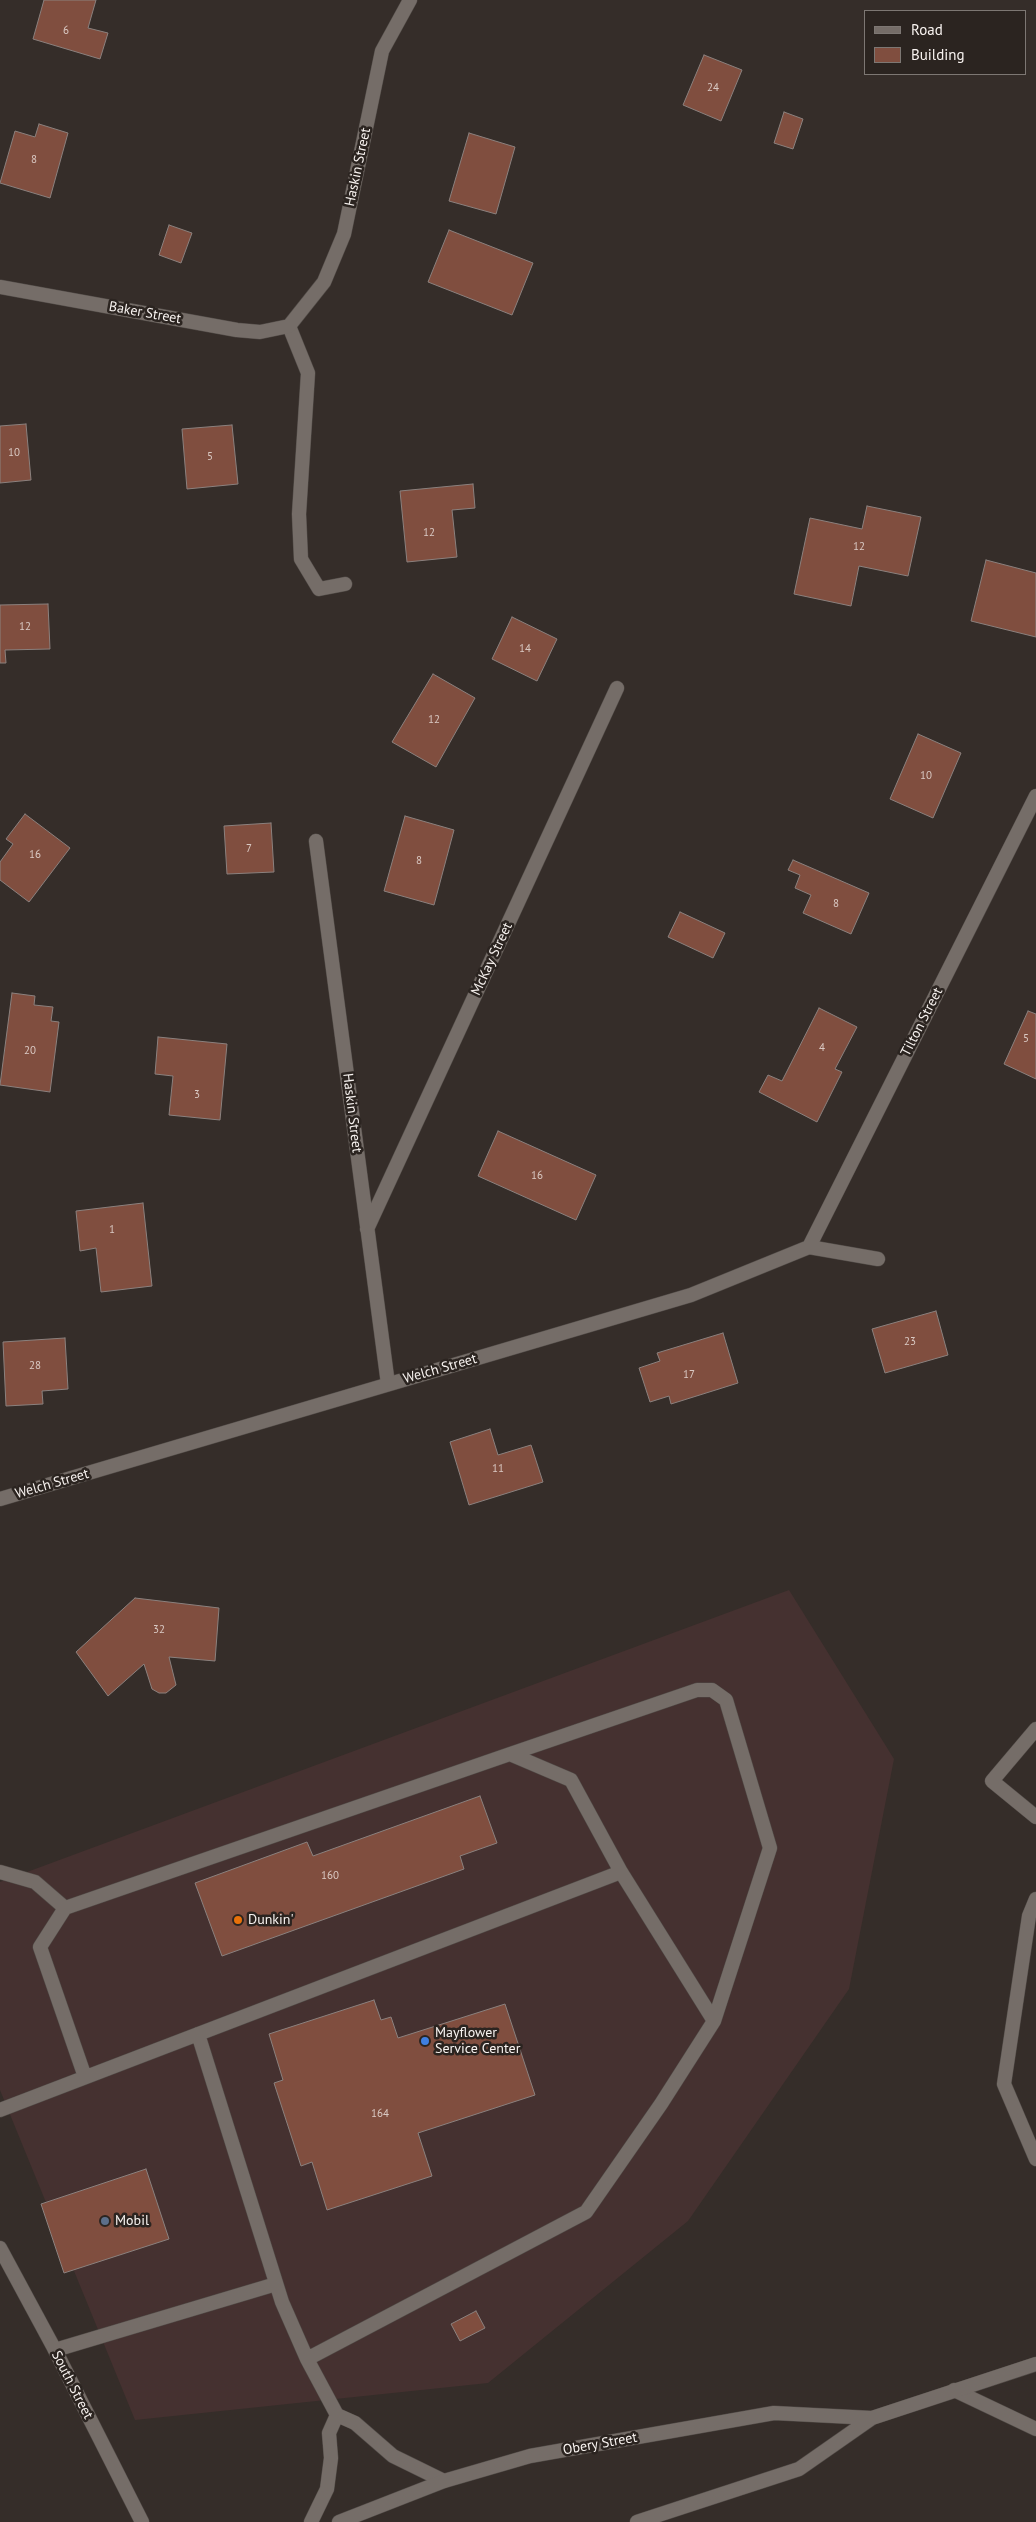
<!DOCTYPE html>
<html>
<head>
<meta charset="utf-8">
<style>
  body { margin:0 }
  #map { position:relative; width:1036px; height:2522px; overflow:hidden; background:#352d29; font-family:"PT Sans",sans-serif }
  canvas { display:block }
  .legend { position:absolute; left:864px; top:10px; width:162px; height:65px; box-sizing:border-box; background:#2b2420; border:1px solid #7d7773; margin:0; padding:6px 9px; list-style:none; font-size:15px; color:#f8f3f0 }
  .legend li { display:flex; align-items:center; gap:10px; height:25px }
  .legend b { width:25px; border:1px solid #7d7773 }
</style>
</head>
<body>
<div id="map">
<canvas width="1036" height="2522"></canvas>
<ul class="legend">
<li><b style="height:6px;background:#756d68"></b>Road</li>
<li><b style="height:14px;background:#804e3f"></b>Building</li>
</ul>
</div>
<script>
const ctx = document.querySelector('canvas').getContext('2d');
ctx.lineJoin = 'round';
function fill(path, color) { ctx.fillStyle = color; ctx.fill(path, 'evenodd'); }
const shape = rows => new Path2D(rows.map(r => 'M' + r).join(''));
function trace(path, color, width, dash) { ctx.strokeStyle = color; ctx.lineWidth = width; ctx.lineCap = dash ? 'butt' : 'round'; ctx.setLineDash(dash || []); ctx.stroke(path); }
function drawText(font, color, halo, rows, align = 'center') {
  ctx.font = font + ' "PT Sans",sans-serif'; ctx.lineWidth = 5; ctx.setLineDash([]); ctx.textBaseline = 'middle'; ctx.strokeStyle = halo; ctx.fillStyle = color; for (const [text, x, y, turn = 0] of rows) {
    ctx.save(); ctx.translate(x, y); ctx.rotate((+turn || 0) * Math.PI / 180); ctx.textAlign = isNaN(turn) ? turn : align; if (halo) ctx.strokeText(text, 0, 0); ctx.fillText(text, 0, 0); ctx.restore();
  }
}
fill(shape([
  [789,1590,894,1759,849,1989,688,2221,488,2383,135,2420,0,2090,0,1882]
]), '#453130');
const building = shape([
  [44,0,96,0,88,28,108,33,100,59,33,39,44,0],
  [704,55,742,70,721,121,683,105,704,55],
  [784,112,803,119,793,149,774,143,784,112],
  [39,124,68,133,50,198,0,183,15,131,35,137,39,124],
  [469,133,515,147,496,214,449,201,469,133],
  [169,225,192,233,181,263,159,255,169,225],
  [449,230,533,263,512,315,428,282,449,230],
  [26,424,31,480,0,483,0,426,26,424],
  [232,425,238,484,187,489,182,429,232,425],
  [473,484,475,508,452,510,457,557,407,562,400,491,473,484],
  [867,506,921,517,908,576,859,566,851,606,794,594,810,518,862,529,867,506],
  [986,560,1036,573,1036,637,971,621,986,560],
  [48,604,50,649,5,650,6,663,0,663,0,605,48,604],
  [512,617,557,639,537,681,492,659,512,617],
  [433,674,475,698,436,767,392,742,433,674],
  [918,734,961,753,933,818,890,799,918,734],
  [25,814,70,848,29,902,0,880,0,862,13,844,6,839,25,814],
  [405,816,454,830,434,905,384,891,405,816],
  [271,823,274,872,227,874,224,826,271,823],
  [793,860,869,893,851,934,803,913,811,895,795,888,800,875,788,870,793,860],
  [680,912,725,933,713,958,668,937,680,912],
  [12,993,35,996,34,1005,53,1007,51,1021,59,1022,50,1092,0,1085,12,993],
  [819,1008,857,1027,835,1069,842,1072,817,1122,759,1092,768,1075,782,1081,819,1008],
  [1028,1011,1036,1014,1036,1079,1004,1064,1028,1011],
  [158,1037,227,1044,220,1120,169,1115,173,1076,155,1074,158,1037],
  [498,1131,596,1175,576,1220,478,1176,498,1131],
  [143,1203,152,1286,101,1292,96,1248,80,1251,76,1211,143,1203],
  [936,1311,948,1355,885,1373,872,1329,936,1311],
  [723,1333,738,1383,671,1404,669,1396,650,1402,639,1368,660,1361,657,1353,723,1333],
  [65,1338,68,1389,42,1391,43,1404,6,1406,3,1342,65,1338],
  [490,1429,498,1455,531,1445,543,1482,469,1505,450,1442,490,1429],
  [135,1598,219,1608,215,1661,169,1657,176,1685,166,1693,159,1693,152,1689,144,1664,108,1696,76,1652,135,1598],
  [480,1796,497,1843,460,1856,464,1869,222,1956,195,1883,307,1842,313,1856,480,1796],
  [374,2000,381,2020,391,2017,398,2038,505,2004,535,2095,418,2133,432,2176,327,2210,312,2162,301,2166,274,2083,283,2080,269,2034,374,2000],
  [146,2169,169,2239,64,2273,41,2204,146,2169],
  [476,2311,485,2328,460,2341,451,2324,476,2311]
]);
fill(building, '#804e3f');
trace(building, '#8b817e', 1);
const service = shape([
  [289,326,308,373,299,514,301,559,319,589,345,584],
  [1036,1729,992,1781,1036,1817],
  [510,1754,697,1690,712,1690,726,1700,770,1848,714,2021],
  [0,1872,35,1882,65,1908],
  [1036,1899,1029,1916,1004,2084,1036,2159],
  [198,2034,282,2302,307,2359,337,2415,355,2423,393,2456,444,2481],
  [85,2077,40,1947,65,1908,510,1754,571,1780,621,1872,714,2021,661,2104,586,2212,307,2359],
  [0,2110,621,1872],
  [55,2350,276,2284],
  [311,2522,327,2489,331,2458,329,2433,337,2415]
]);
const minor = shape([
  [0,287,237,330,260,332,289,326,324,282,344,234,382,51,410,0],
  [316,841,388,1384],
  [367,1229,617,688],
  [809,1247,1036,796],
  [0,1499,691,1295,809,1247,878,1259],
  [954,2390,1036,2429]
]);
const tertiary = shape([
  [0,2248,55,2350,142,2522]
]);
const secondary = shape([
  [339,2522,444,2481,530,2456,774,2413,872,2418],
  [637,2522,799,2469,872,2418,1036,2364]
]);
trace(service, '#514b47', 15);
trace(minor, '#514b47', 15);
trace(tertiary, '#514b47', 15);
trace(secondary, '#514b47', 15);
trace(service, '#756d68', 14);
trace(minor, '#756d68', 14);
trace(tertiary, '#756d68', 14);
trace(secondary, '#756d68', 14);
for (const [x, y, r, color] of [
  [238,1920,5,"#e8710a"],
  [425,2041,5,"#3f7fe0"],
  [105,2221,5,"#5c6f8a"]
]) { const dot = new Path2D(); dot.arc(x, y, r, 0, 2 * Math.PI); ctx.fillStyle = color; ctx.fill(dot); trace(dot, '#2b2420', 2); }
drawText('11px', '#dacac4', null, [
  ["6",66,31],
  ["24",713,88],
  ["8",34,160],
  ["10",14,453],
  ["5",210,457],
  ["12",429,533],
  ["12",859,547],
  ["12",25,627],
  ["14",525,649],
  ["12",434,720],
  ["10",926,776],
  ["7",249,849],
  ["16",35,855],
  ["8",419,861],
  ["8",836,904],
  ["5",1026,1039],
  ["4",822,1048],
  ["20",30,1051],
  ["3",197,1095],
  ["16",537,1176],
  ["1",112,1230],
  ["23",910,1342],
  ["28",35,1366],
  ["17",689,1375],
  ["11",498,1469],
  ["32",159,1630],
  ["160",330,1876],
  ["164",380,2114]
]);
drawText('14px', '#f8f3f0', '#2b2420', [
  ["Haskin Street",358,167,-78],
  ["Baker Street",145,313,10],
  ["McKay Street",492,959,-65],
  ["Tilton Street",922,1022,-63],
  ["Haskin Street",352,1113,83],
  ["Welch Street",440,1369,-16],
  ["Welch Street",52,1484,-16],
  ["South Street",72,2385,63],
  ["Obery Street",600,2444,-10]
]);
drawText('14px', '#f8f3f0', '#2b2420', [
  ["Dunkin'",248,1920],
  ["Mayflower",435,2033],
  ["Service Center",435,2049],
  ["Mobil",115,2221]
], 'left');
</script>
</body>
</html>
